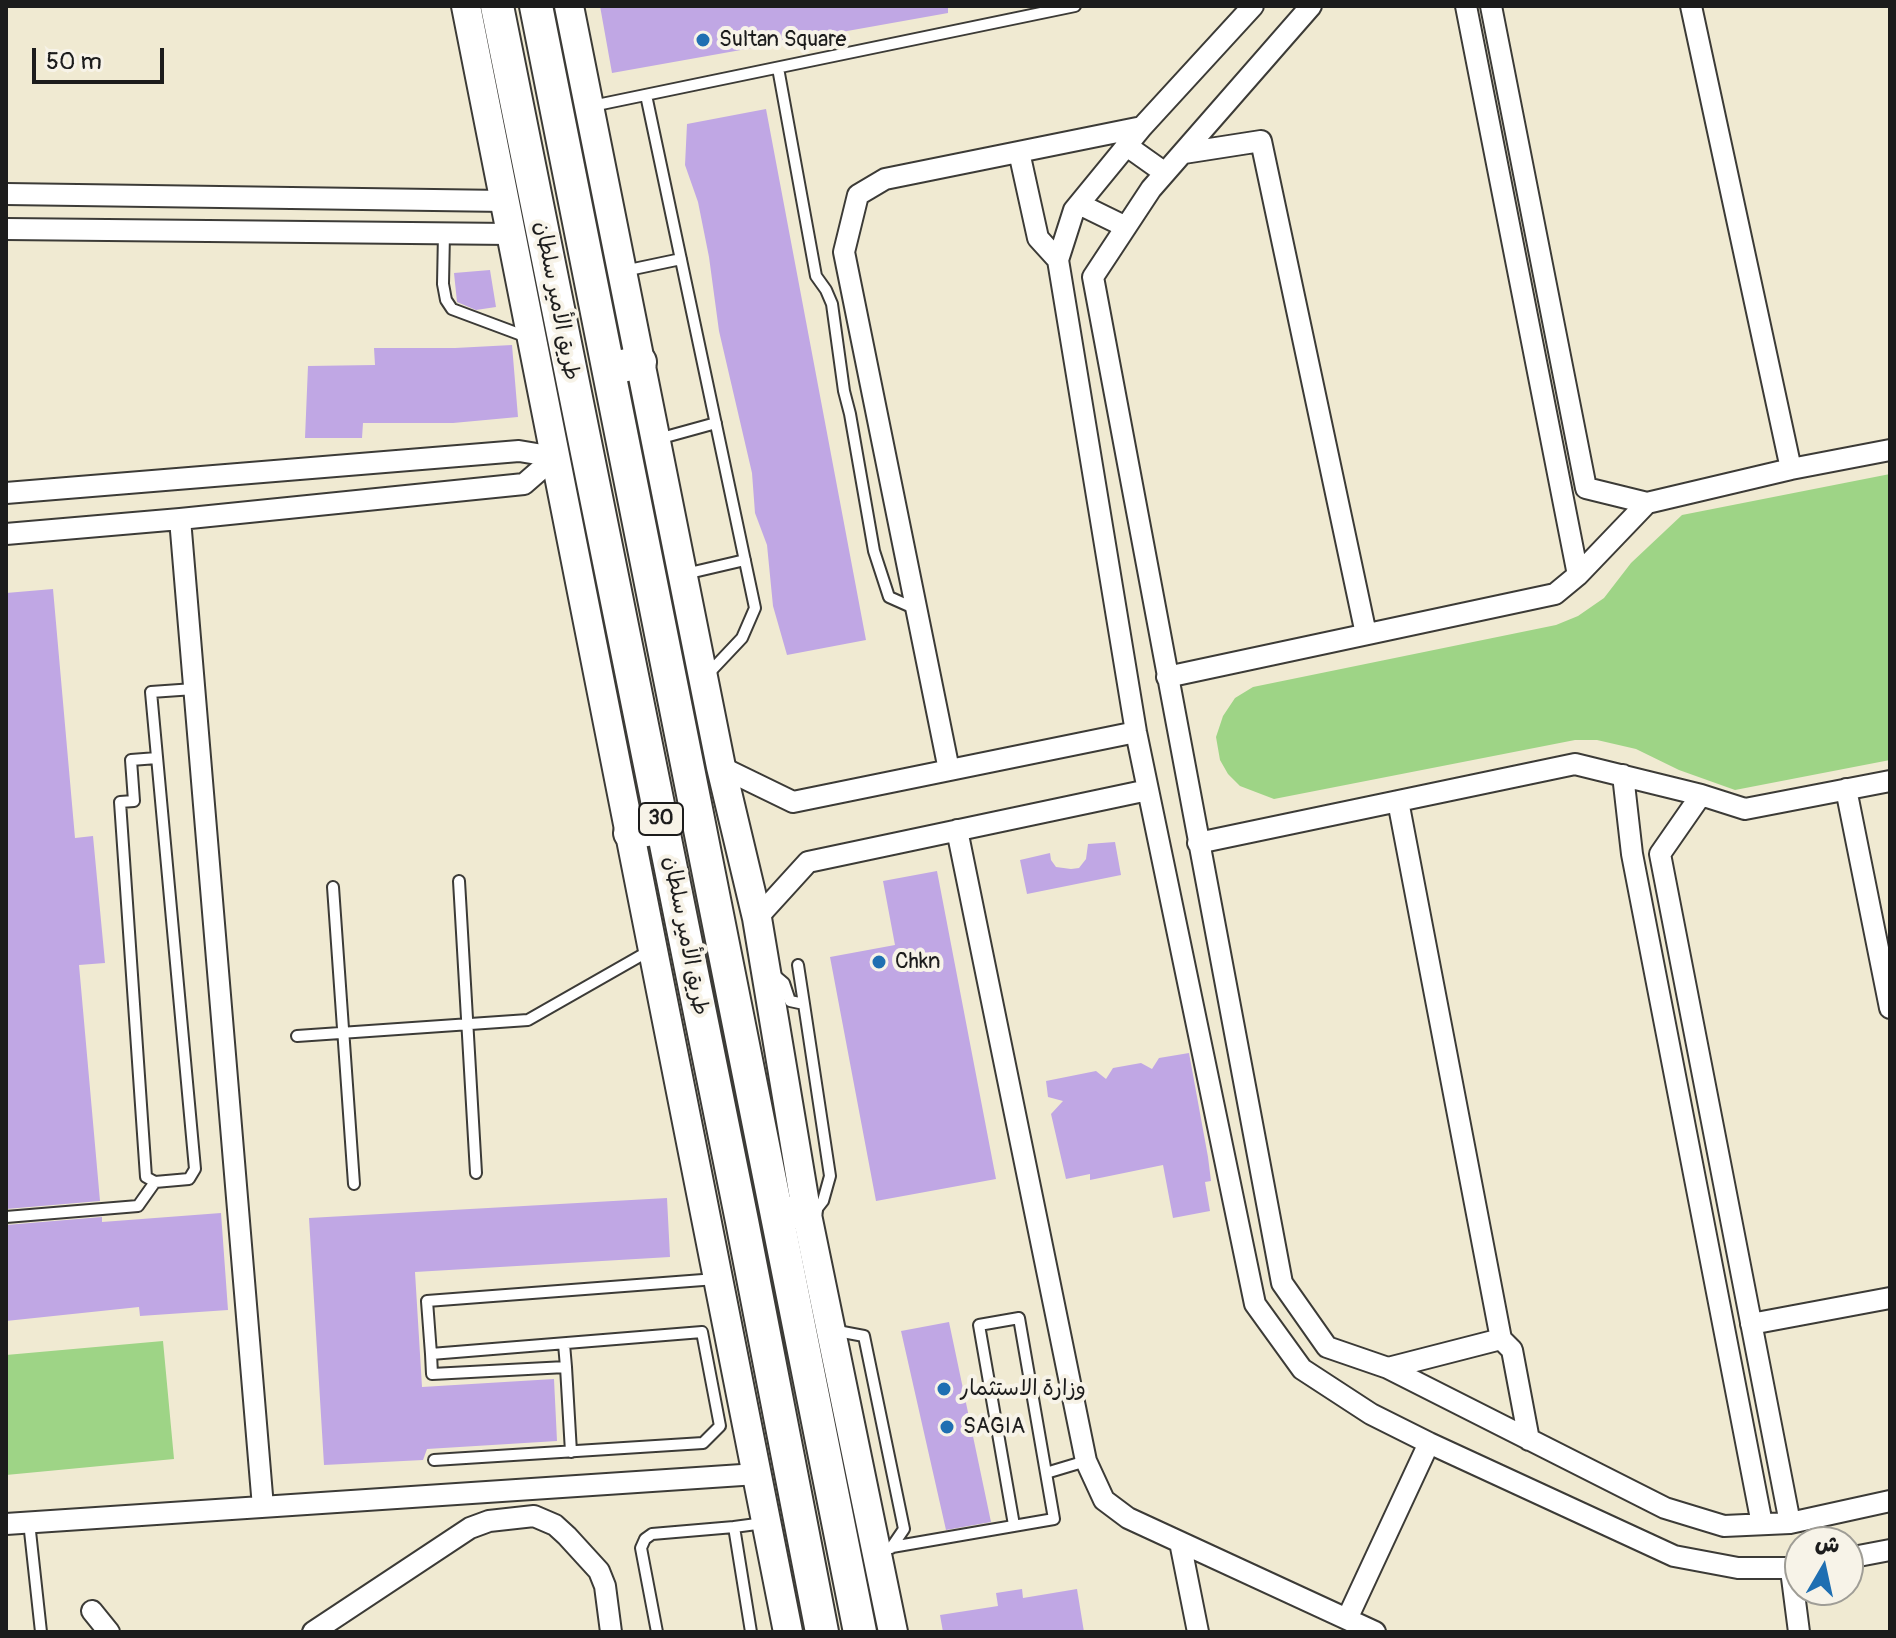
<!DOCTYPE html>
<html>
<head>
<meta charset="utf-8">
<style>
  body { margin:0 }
  #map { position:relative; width:1896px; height:1638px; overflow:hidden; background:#f0ead2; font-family:Pangolin,"Playpen Sans Arabic",sans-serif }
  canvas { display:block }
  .frame { position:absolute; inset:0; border:8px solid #1c1c1c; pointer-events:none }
  .north { position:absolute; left:1784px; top:1526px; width:80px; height:80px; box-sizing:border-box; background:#f7f3e8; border:2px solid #9f9d96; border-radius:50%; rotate:9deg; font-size:22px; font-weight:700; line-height:32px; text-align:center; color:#1c1c1c }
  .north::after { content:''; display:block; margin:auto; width:28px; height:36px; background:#1f6fb2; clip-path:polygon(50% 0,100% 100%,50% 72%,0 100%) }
  .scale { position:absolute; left:32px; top:48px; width:132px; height:36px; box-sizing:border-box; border:4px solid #1c1c1c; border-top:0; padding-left:10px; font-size:24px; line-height:28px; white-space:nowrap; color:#1c1c1c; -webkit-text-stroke:6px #f7f3e8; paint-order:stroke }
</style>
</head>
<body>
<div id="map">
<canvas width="1896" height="1638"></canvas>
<div class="frame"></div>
<div class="north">ش</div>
<div class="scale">50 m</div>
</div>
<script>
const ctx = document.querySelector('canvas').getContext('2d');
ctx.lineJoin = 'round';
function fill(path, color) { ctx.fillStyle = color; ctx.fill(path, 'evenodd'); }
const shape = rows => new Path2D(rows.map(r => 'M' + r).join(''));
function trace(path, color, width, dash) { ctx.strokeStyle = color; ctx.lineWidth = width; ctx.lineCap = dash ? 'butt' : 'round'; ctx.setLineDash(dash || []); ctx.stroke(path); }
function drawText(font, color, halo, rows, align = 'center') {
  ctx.font = font + ' Pangolin,"Playpen Sans Arabic",sans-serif'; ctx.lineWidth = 8; ctx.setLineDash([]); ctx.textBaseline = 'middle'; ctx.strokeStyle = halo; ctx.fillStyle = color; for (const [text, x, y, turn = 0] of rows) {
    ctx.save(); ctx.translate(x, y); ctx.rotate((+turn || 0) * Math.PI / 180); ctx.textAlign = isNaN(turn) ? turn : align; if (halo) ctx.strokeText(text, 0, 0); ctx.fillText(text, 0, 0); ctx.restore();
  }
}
fill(shape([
  [1890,474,1890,760,1735,790,1679,770,1636,749,1597,740,1575,740,1274,799,1240,786,1228,774,1220,760,1216,737,1223,716,1235,698,1253,687,1556,625,1578,616,1604,598,1631,563,1682,515],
  [163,1341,174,1459,6,1475,6,1355]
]), '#9ed486');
fill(shape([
  [600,6,948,6,948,13,612,73],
  [766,109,866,640,787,655,773,606,767,545,755,513,752,473,719,331,709,257,698,202,685,165,687,124],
  [490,270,496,307,476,310,457,302,454,273],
  [512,345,518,417,453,423,363,423,362,438,305,438,308,366,375,365,374,348,455,348],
  [53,589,75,838,93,836,105,963,79,965,100,1201,6,1209,6,593],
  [1115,842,1121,875,1027,894,1020,860,1050,853,1051,860,1056,867,1071,869,1079,868,1086,859,1088,844],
  [937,871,996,1179,876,1201,830,957,895,945,883,881],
  [1189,1053,1208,1157,1211,1181,1205,1182,1210,1211,1173,1218,1163,1165,1090,1180,1090,1174,1066,1179,1051,1114,1063,1101,1048,1097,1046,1081,1096,1071,1106,1079,1113,1068,1141,1063,1152,1069,1159,1058],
  [667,1198,670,1257,415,1272,422,1387,554,1379,557,1441,427,1449,423,1460,324,1465,309,1218],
  [221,1213,228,1310,140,1316,139,1307,6,1321,6,1225,102,1217,102,1222],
  [949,1322,991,1522,946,1530,901,1331],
  [1022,1589,1023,1598,1077,1589,1084,1632,943,1632,940,1615,998,1606,996,1593]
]), '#c0a7e4');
const service = shape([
  [778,68,816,276,826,290,832,304,844,391,850,414,874,551,889,597,916,609],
  [646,95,755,608,742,638,708,674],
  [592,106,1075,6],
  [444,233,443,284,446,300,452,309,527,337],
  [624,271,681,259],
  [658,439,716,423],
  [685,574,745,560],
  [157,758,131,760,134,801,120,802,146,1177,155,1182,189,1179,195,1169,151,692,194,689],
  [459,881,476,1173],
  [333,887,354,1184],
  [798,965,804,1004],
  [771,972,784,983,790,1001,804,1004,830,1176,823,1201,812,1215],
  [297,1036,528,1020,649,951],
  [6,1217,138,1206,155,1182],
  [832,1330,864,1336,904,1529,891,1548],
  [564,1344,566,1367],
  [431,1354,432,1374,566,1367,571,1452],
  [434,1460,703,1443,720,1426,702,1332,431,1354,427,1301,716,1279],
  [1046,1473,1086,1461],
  [29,1522,41,1632],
  [892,1547,1054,1519,1019,1318,979,1325,1014,1525],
  [657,1632,641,1548,645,1539,652,1534,734,1527],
  [751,1632,734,1527,764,1523]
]);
const minor = shape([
  [1253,6,1142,127,1074,210,1058,260,1136,732,1255,1304,1302,1369,1371,1414,1429,1443,1674,1556,1738,1568,1800,1568],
  [1311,6,1151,189,1093,277,1282,1283,1327,1347,1388,1368,1665,1508,1724,1526,1790,1523,1890,1501],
  [1466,6,1578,575],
  [1491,6,1586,488,1647,503],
  [1691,6,1791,469],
  [1127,146,1165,173],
  [1019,152,1038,238,1058,260],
  [1184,153,1261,141,1366,634],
  [6,194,505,201],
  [1079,204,1126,227],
  [6,229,511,234],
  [6,493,519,451,555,457],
  [180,519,263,1507],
  [6,534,180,519,524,484,555,457],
  [1167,677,1555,594,1578,575,1647,503,1791,469,1890,450],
  [721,767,793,802,1136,732],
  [949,770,844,252,858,195,885,179,1142,127],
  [1623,775,1632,854,1762,1524],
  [1846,789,1890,1008],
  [1701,795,1660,854,1790,1523],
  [957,830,1086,1461,1104,1500,1128,1518,1375,1632],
  [1198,843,1575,764,1701,795,1745,809,1890,781],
  [757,918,808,862,1148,790],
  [1751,1324,1890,1298],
  [1501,1339,1512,1350,1529,1440],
  [1388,1368,1501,1339,1398,801],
  [6,1524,757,1474],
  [1180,1542,1198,1632],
  [1848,1558,1890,1550],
  [1791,1570,1799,1632],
  [92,1611,109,1632],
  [1347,1619,1429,1443],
  [313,1632,470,1528,489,1521,534,1516,555,1525,567,1536,599,1571,605,1586,611,1632]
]);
const secondary = shape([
  [466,6,788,1632],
  [569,6,721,767,757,918,806,1210,893,1632]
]);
const primary = shape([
  [497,6,742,1221,822,1632],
  [536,6,860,1632],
  [609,369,640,362],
  [630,833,663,827],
  [777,1216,806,1210]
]);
trace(service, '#3c3b37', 14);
trace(minor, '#3c3b37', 24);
trace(secondary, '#3c3b37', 32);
trace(primary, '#3c3b37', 36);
trace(service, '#fff', 10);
trace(minor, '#fff', 20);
trace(secondary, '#fff', 28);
trace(primary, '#fff', 32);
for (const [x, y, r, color] of [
  [703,40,8,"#1f6fb2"],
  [879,962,8,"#1f6fb2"],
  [944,1389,8,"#1f6fb2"],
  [947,1427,8,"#1f6fb2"]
]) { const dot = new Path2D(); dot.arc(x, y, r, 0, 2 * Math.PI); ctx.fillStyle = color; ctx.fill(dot); trace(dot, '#f7f3e8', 3); }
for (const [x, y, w] of [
  [661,819,44]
]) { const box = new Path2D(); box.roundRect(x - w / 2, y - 16, w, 32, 6); ctx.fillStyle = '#f7f3e8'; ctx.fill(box); trace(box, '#1c1c1c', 2); }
drawText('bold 20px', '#1c1c1c', null, [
  ["30",661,819]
]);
drawText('22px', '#1c1c1c', '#f7f3e8', [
  ["Sultan Square",719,40],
  ["Chkn",895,962],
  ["وزارة الاستثمار",960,1389],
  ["SAGIA",963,1427]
], 'left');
drawText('22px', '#1c1c1c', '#f7f3e8', [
  ["طريق الأمير سلطان",556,301,79],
  ["طريق الأمير سلطان",685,936,79]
]);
</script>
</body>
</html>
